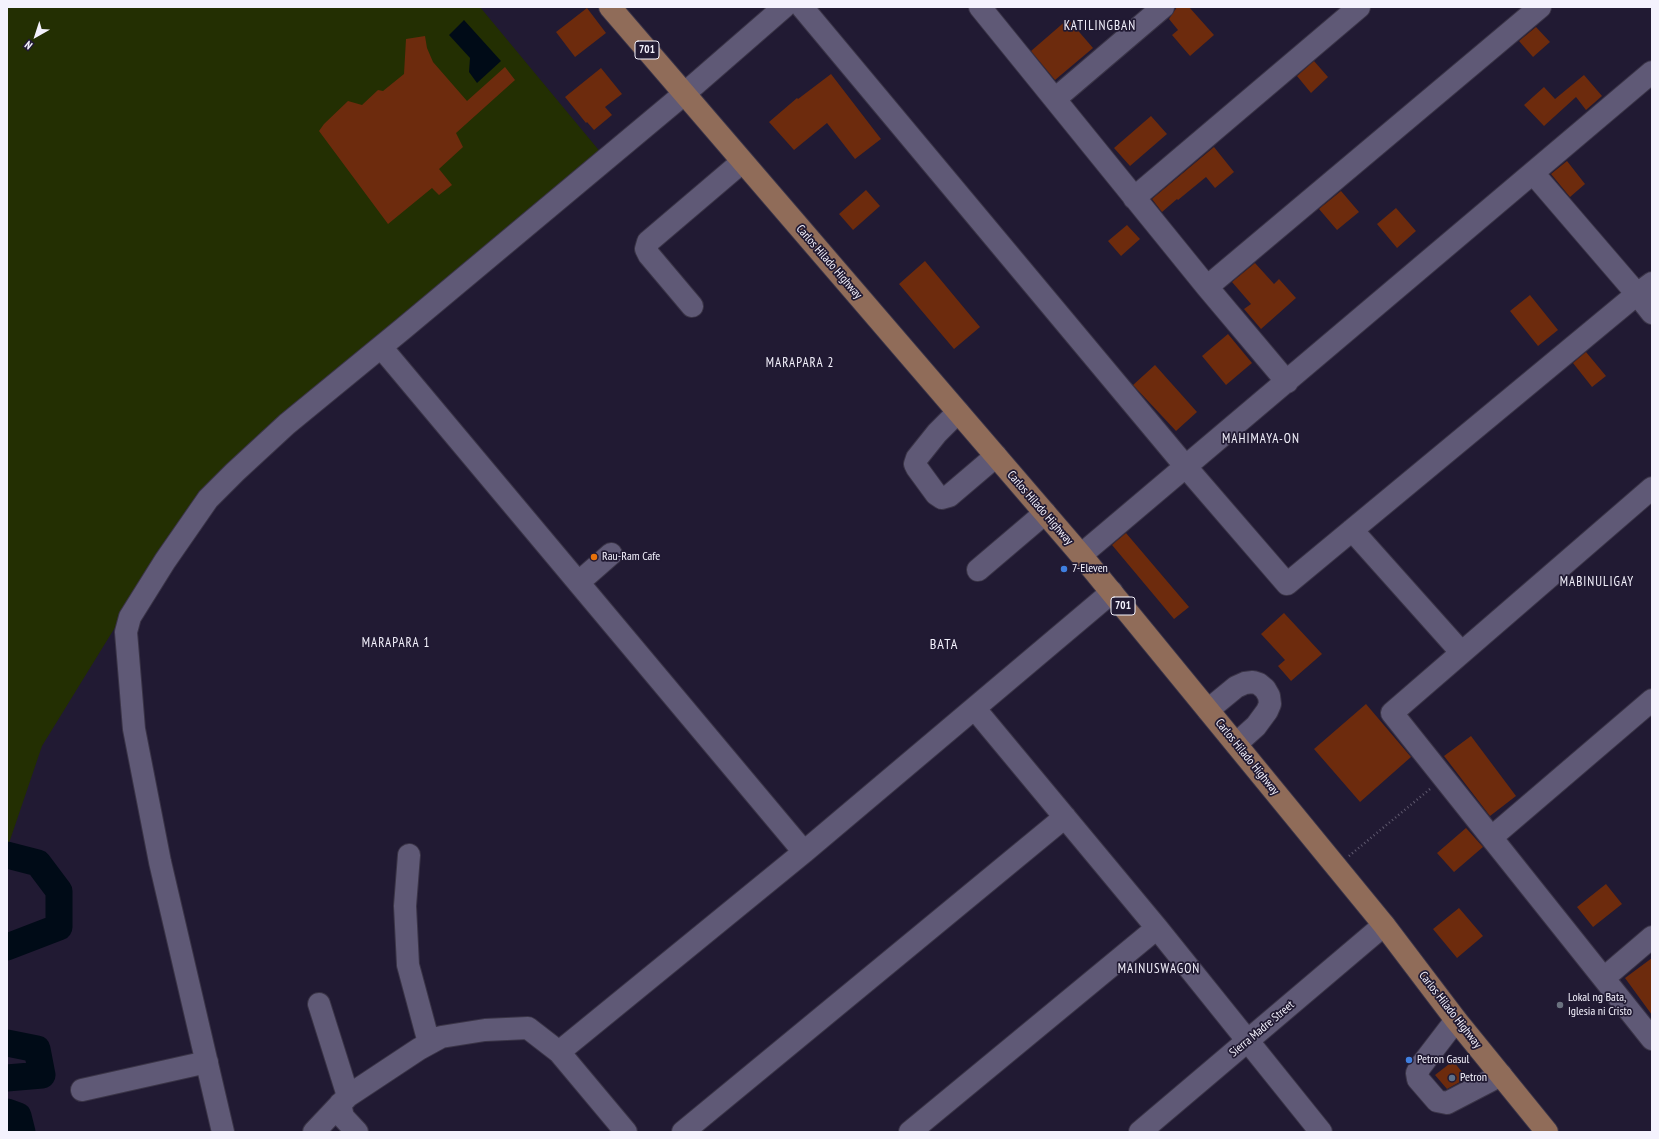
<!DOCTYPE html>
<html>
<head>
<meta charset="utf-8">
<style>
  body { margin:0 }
  #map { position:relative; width:1659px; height:1139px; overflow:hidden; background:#211a33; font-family:"PT Sans Narrow",sans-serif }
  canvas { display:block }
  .frame { position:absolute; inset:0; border:8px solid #f4f2fd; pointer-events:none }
  .north { position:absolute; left:16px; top:16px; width:40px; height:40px; -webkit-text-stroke:3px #211a33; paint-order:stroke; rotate:219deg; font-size:11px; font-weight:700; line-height:16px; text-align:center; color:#f4f2fd }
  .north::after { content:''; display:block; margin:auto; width:14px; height:18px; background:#f4f2fd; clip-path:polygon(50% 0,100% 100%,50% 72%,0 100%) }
</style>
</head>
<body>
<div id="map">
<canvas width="1659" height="1139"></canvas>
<div class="frame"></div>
<div class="north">N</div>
</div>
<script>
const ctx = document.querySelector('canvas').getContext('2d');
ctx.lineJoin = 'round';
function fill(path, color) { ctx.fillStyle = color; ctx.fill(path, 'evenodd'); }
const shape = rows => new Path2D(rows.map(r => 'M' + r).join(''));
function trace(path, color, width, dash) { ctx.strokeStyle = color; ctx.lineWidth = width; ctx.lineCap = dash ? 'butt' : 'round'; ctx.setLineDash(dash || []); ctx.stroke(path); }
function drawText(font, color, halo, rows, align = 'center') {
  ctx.font = font + ' "PT Sans Narrow",sans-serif'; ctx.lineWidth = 3.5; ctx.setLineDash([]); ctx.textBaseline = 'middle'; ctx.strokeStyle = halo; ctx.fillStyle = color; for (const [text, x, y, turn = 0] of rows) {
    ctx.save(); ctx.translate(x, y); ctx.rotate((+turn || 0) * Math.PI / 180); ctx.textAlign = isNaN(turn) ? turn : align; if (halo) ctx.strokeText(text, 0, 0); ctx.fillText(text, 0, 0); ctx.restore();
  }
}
fill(shape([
  [7,7,480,7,602,154,199,491,42,746,7,849]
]), '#232f02');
fill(shape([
  [464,20,501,61,477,83,469,72,470,58,449,35]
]), '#000b17');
trace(shape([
  [7,855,38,863,59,891,59,927,7,947],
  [7,1043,37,1049,42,1075,7,1078],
  [7,1112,18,1116,22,1132]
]), '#000b17', 27);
fill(shape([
  [1177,7,1189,7,1214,35,1190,56,1172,35,1178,30,1169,19],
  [587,8,606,33,575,57,556,32],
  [1068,19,1093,48,1055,80,1031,51],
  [1536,27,1550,42,1533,57,1519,41],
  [425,36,427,48,433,62,467,101,505,67,515,80,456,133,463,147,439,169,452,185,439,195,432,188,388,224,319,131,324,124,348,101,362,105,378,90,383,91,404,74,406,39],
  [1314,61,1328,77,1311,93,1297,76],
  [601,68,622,94,605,107,612,115,594,130,587,122,586,123,565,97],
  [831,74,881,139,855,159,827,123,794,150,769,122,797,98,798,99],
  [1584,75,1602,96,1586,110,1576,97,1544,126,1524,105,1544,87,1555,99],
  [1151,116,1167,134,1130,166,1114,148],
  [1214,147,1234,172,1215,188,1206,177,1178,200,1177,199,1162,212,1152,199],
  [1567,161,1585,184,1570,197,1551,174],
  [866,190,880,206,853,230,839,214],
  [1341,191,1359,212,1337,230,1319,209],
  [1396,208,1416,231,1397,248,1377,224],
  [1127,225,1140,239,1121,256,1108,241],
  [925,261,980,327,954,349,899,284],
  [1255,263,1274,284,1279,279,1296,298,1261,329,1244,309,1251,304,1232,282],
  [1530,295,1558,330,1538,346,1510,311],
  [1228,334,1252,363,1226,385,1202,356],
  [1586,352,1606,376,1592,387,1573,363],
  [1155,365,1197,412,1176,431,1133,385],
  [1126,533,1189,607,1174,619,1112,545],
  [1284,613,1322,654,1291,681,1278,666,1285,660,1261,634],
  [1366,704,1411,757,1360,802,1314,749],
  [1471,736,1516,796,1490,816,1444,756],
  [1466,828,1483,847,1454,872,1437,853],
  [1606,884,1622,904,1593,927,1577,907],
  [1459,908,1483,936,1457,958,1433,929],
  [1652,958,1652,1015,1625,978],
  [1453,1061,1467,1078,1447,1089,1435,1075]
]), '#6d2b0d');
const minor = shape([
  [802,7,1186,467,1287,584,1637,294,1652,283],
  [980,7,1207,287,1287,382],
  [1055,99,1163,7],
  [1533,173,1637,294,1652,313],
  [1134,198,1359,7],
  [1207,287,1540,7],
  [692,306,649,255,646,249,648,242,742,162],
  [381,347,804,852],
  [958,412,937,433,917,458,915,464,917,468,936,494,942,498,949,496,996,456],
  [1652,488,1392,713,1652,1039],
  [1352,530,1461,652],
  [1081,555,1652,72],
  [978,570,1045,513],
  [579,582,611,554],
  [975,709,1157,928,1321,1132],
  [1208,710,1236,687,1245,683,1253,682,1259,684,1265,689,1269,696,1270,704,1267,711,1256,726,1236,744],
  [1492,837,1652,700],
  [409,855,405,906,408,965,429,1043],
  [1604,978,1652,937],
  [319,1004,348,1096],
  [1456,1020,1420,1067,1417,1073,1418,1079,1437,1101,1447,1103,1501,1075],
  [559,1052,804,852,1112,592],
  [82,1090,207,1062],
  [340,1104,343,1117,357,1132],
  [223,1132,160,862,134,729,126,632,130,617,165,561,208,499,235,472,287,424,404,328,684,94,784,7],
  [314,1132,348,1096,419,1049,441,1037,485,1030,528,1028,559,1052,626,1132],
  [683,1132,1065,817],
  [910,1132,1157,928],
  [1140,1132,1384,925]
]);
const major = shape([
  [610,7,1081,555,1384,925,1456,1020,1547,1132]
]);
trace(minor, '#3a3447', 24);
trace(major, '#3a3447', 24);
trace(shape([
  [1349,856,1430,789]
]), '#615b70', 2.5, [1, 3]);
trace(minor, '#5f5976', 22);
trace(major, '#906c59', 22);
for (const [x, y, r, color] of [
  [594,557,4,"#e8710a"],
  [1064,569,4,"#3f7fe0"],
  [1560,1005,4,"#6b7280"],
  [1409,1060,4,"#3f7fe0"],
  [1452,1078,4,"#5c6f8a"]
]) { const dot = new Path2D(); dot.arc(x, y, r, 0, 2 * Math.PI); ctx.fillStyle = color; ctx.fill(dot); trace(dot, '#211a33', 1.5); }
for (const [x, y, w] of [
  [647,50,24],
  [1123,606,24]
]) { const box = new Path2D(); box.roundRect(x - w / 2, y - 9, w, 18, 3); ctx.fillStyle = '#211a33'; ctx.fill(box); trace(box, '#f4f2fd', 1); }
drawText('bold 11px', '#f4f2fd', null, [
  ["701",647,50],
  ["701",1123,606]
]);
drawText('12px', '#f4f2fd', '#211a33', [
  ["Carlos Hilado Highway",829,262,49],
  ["Carlos Hilado Highway",1040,508,49],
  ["Carlos Hilado Highway",1247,757,51],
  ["Carlos Hilado Highway",1450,1010,52],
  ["Sierra Madre Street",1262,1029,-40]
]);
drawText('12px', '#f4f2fd', '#211a33', [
  ["Rau-Ram Cafe",602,557],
  ["7-Eleven",1072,569],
  ["Lokal ng Bata,",1568,998],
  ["Iglesia ni Cristo",1568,1012],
  ["Petron Gasul",1417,1060],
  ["Petron",1460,1078]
], 'left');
ctx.letterSpacing = '1px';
drawText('13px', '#f4f2fd', '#211a33', [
  ["KATILINGBAN",1100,26],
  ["MARAPARA 2",800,363],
  ["MAHIMAYA-ON",1261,439],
  ["MABINULIGAY",1597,582],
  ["MARAPARA 1",396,643],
  ["MAINUSWAGON",1159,969]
]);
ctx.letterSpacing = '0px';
ctx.letterSpacing = '1px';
drawText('14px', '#f4f2fd', '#211a33', [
  ["BATA",944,645]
]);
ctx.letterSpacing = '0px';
</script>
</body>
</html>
